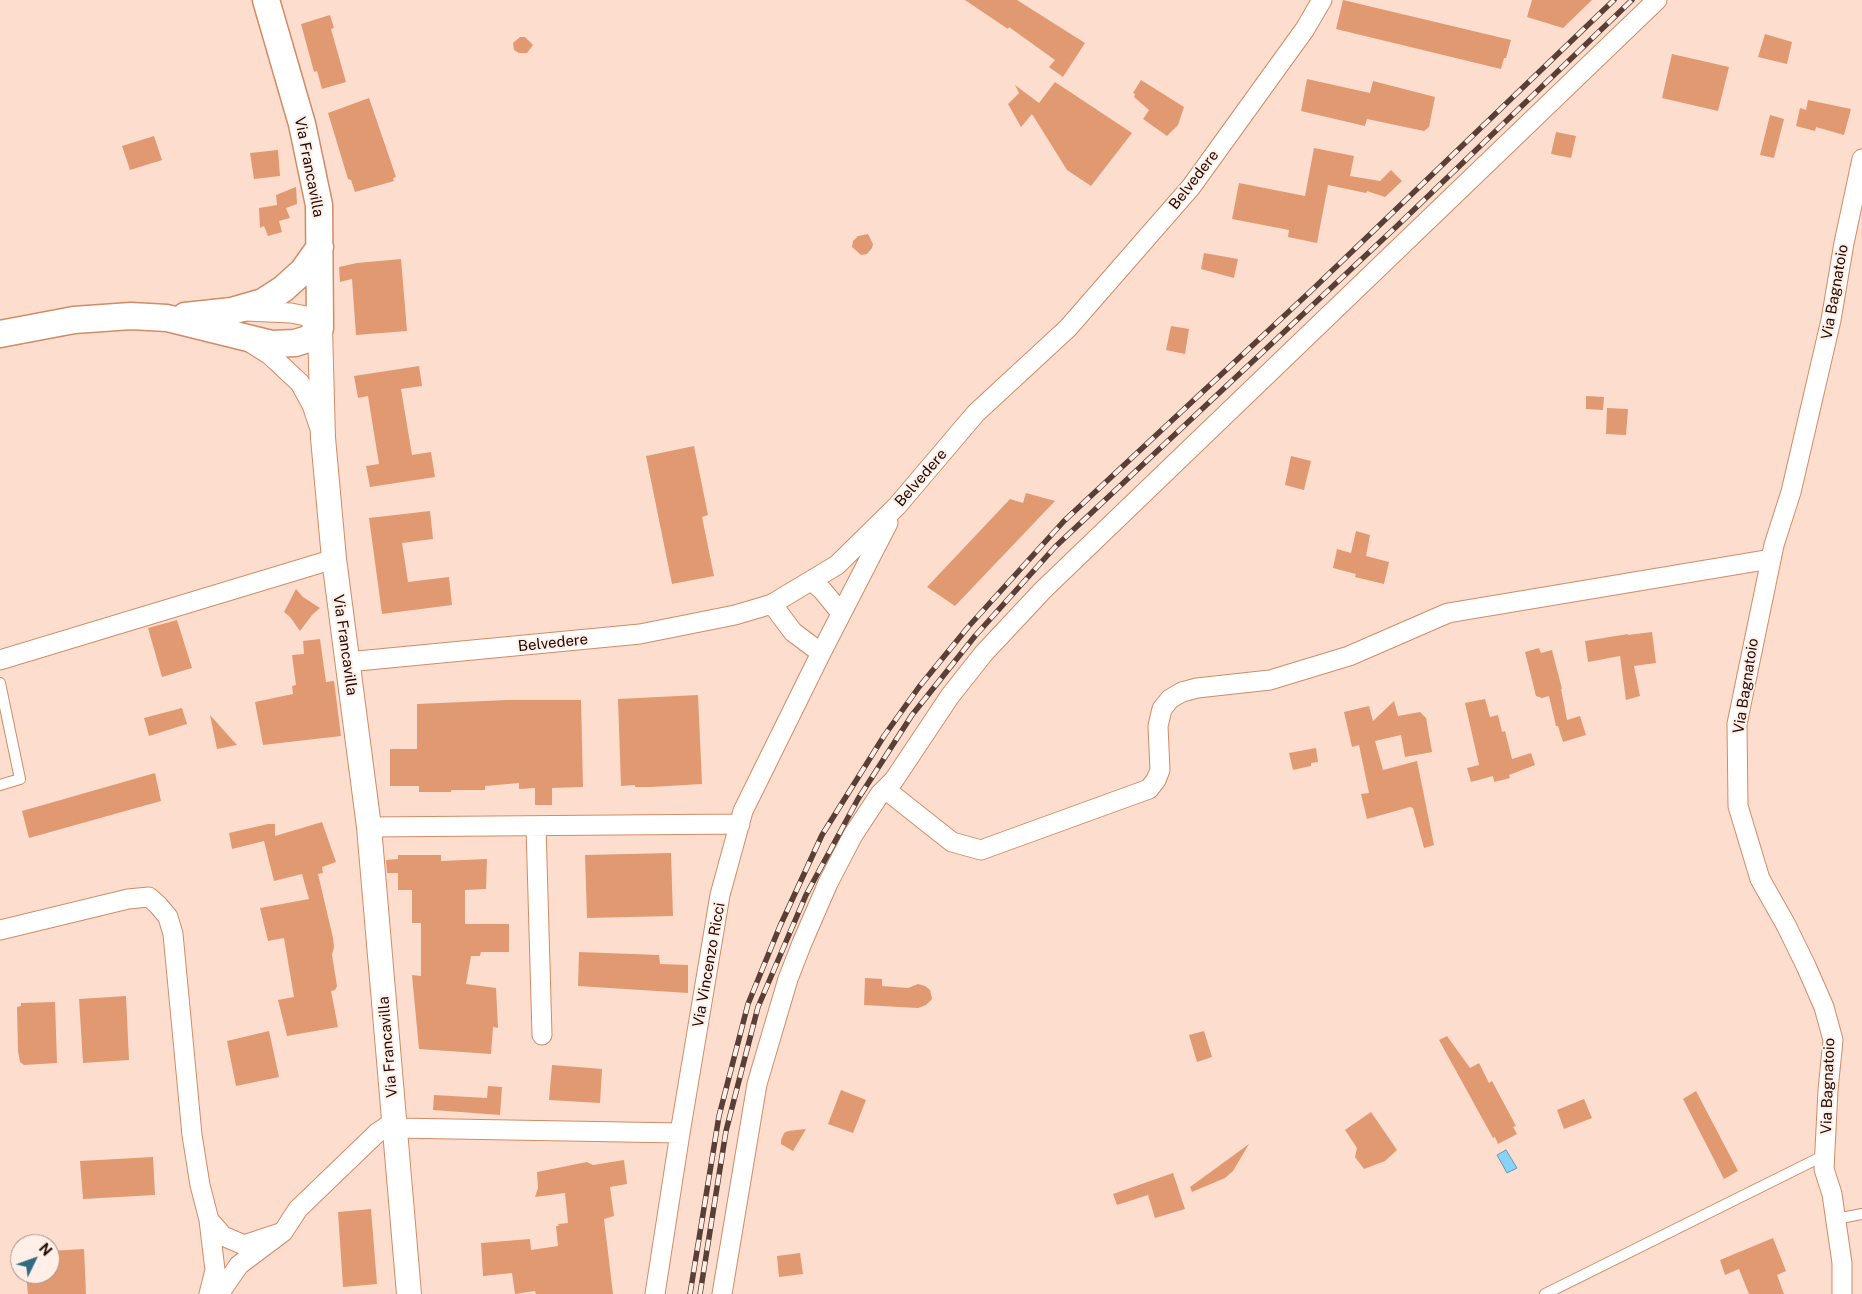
<!DOCTYPE html>
<html>
<head>
<meta charset="utf-8">
<style>
  body { margin:0 }
  #map { position:relative; width:1862px; height:1294px; overflow:hidden; background:#fddece; font-family:"Public Sans",sans-serif }
  canvas { display:block }
  .north { position:absolute; left:10px; top:1234px; width:50px; height:50px; box-sizing:border-box; background:#ffefe7; border:1px solid #a6928b; border-radius:50%; rotate:48deg; font-size:14px; font-weight:700; line-height:20px; text-align:center; color:#200700 }
  .north::after { content:''; display:block; margin:auto; width:18px; height:22px; background:#316b84; clip-path:polygon(50% 0,100% 100%,50% 72%,0 100%) }
</style>
</head>
<body>
<div id="map">
<canvas width="1862" height="1294"></canvas>
<div class="north">N</div>
</div>
<script>
const ctx = document.querySelector('canvas').getContext('2d');
ctx.lineJoin = 'round';
function fill(path, color) { ctx.fillStyle = color; ctx.fill(path, 'evenodd'); }
const shape = rows => new Path2D(rows.map(r => 'M' + r).join(''));
function trace(path, color, width, dash) { ctx.strokeStyle = color; ctx.lineWidth = width; ctx.lineCap = dash ? 'butt' : 'round'; ctx.setLineDash(dash || []); ctx.stroke(path); }
function drawText(font, color, halo, rows, align = 'center') {
  ctx.font = font + ' "Public Sans",sans-serif'; ctx.lineWidth = 4; ctx.setLineDash([]); ctx.textBaseline = 'middle'; ctx.strokeStyle = halo; ctx.fillStyle = color; for (const [text, x, y, turn = 0] of rows) {
    ctx.save(); ctx.translate(x, y); ctx.rotate((+turn || 0) * Math.PI / 180); ctx.textAlign = isNaN(turn) ? turn : align; if (halo) ctx.strokeText(text, 0, 0); ctx.fillText(text, 0, 0); ctx.restore();
  }
}
const water = shape([
  [1506,1150,1517,1168,1507,1173,1497,1155,1506,1150]
]);
fill(water, '#88d4f8');
trace(water, '#6996ae', 1);
fill(shape([
  [965,0,1017,0,1085,43,1063,77,1049,67,1055,60,1009,27,1008,29],
  [1343,0,1511,40,1506,58,1504,58,1501,69,1336,29],
  [1532,0,1592,0,1563,28,1527,17],
  [330,15,334,28,331,29,346,82,322,89,317,71,314,72,301,24],
  [1765,34,1792,42,1787,64,1758,57],
  [520,37,525,37,533,45,527,53,519,53,514,50,513,43],
  [1672,54,1729,67,1718,111,1662,98],
  [1307,79,1370,93,1373,81,1435,97,1429,127,1424,131,1367,119,1365,126,1301,111],
  [1141,80,1184,107,1178,125,1167,136,1143,119,1149,110,1134,97,1135,94,1133,93],
  [1055,82,1132,133,1091,186,1067,170,1032,114,1021,127,1008,104,1019,93,1015,85,1039,103],
  [369,98,396,177,393,178,394,181,355,192,351,180,348,179,328,113],
  [1808,100,1851,109,1844,135,1816,127,1815,131,1796,126,1800,108,1806,110],
  [1770,115,1784,119,1774,158,1760,155],
  [1556,132,1576,136,1571,158,1551,154],
  [154,136,162,160,130,170,122,146],
  [1314,148,1354,156,1350,176,1380,181,1391,170,1402,181,1385,197,1367,191,1366,193,1328,185,1317,243,1288,237,1289,230,1232,219,1239,183,1305,196],
  [278,150,280,176,254,179,250,153],
  [296,187,297,204,286,208,290,218,279,221,282,232,268,236,264,226,260,228,259,208,277,205,276,195],
  [868,234,873,244,872,248,867,254,861,255,852,247,853,241,858,236],
  [1204,253,1238,259,1234,278,1201,269],
  [401,259,407,331,356,335,352,279,340,282,339,267,357,263],
  [1171,326,1189,329,1185,354,1166,350],
  [419,366,422,386,401,389,412,455,431,452,435,477,370,487,366,466,379,464,368,396,358,398,354,376],
  [1586,396,1604,397,1603,410,1586,409],
  [1607,408,1628,409,1626,435,1606,434],
  [694,446,708,515,702,517,714,576,672,584,646,456],
  [1291,456,1311,461,1304,490,1285,485],
  [1026,493,1055,501,955,606,927,587,1010,499,1023,503],
  [430,511,433,539,402,543,408,582,449,577,452,605,382,614,369,518],
  [1356,531,1370,535,1366,556,1389,562,1384,584,1355,577,1356,574,1333,568,1337,549,1351,553],
  [296,589,303,597,320,608,312,615,300,631,290,617,284,612],
  [177,620,192,668,162,677,148,628],
  [1652,632,1656,663,1634,666,1640,696,1626,700,1620,656,1588,662,1585,641,1628,634,1628,635],
  [320,639,326,682,334,681,341,736,263,745,255,702,293,694,292,686,296,685,292,655,304,654,303,641],
  [1539,648,1541,653,1552,650,1562,689,1561,689,1567,720,1580,716,1586,735,1563,742,1558,726,1556,726,1549,696,1542,698,1536,696,1525,652],
  [698,695,702,784,651,787,635,787,635,785,621,786,618,699],
  [1485,699,1490,717,1498,715,1502,732,1505,731,1512,759,1531,753,1535,765,1509,775,1510,778,1494,782,1493,776,1471,782,1467,768,1479,765,1465,703],
  [507,700,581,700,583,787,552,788,552,805,535,805,535,788,519,789,519,783,485,786,485,790,451,790,451,792,419,792,419,786,390,786,390,749,417,749,417,704],
  [1394,701,1398,716,1420,712,1426,718,1432,752,1405,757,1401,735,1375,741,1383,770,1417,761,1434,845,1424,848,1413,808,1410,807,1367,819,1361,794,1369,793,1359,745,1352,747,1344,712,1369,706,1373,721],
  [182,708,187,724,149,736,144,718],
  [210,715,237,745,217,749],
  [1316,748,1318,762,1311,763,1311,766,1293,770,1289,753],
  [155,773,161,801,29,838,22,811],
  [322,822,336,862,322,867,323,873,318,874,333,938,334,947,332,955,337,986,335,990,331,991,338,1027,287,1036,278,1000,294,997,284,938,268,941,260,908,309,899,302,874,274,881,264,841,232,849,229,833,268,824,275,824,275,836],
  [671,853,673,916,587,918,585,855],
  [398,855,441,855,441,861,487,859,486,889,465,890,465,924,509,924,509,952,481,952,480,956,471,956,466,984,496,988,498,1028,493,1027,491,1054,419,1049,412,975,421,976,421,923,412,923,412,890,398,890,398,873,387,873,386,860,398,859],
  [579,952,659,955,660,964,688,965,688,993,578,986],
  [865,978,882,979,882,986,908,988,918,984,925,986,930,990,932,999,926,1005,918,1008,864,1005],
  [126,996,129,1060,83,1063,79,999],
  [55,1002,57,1063,24,1065,20,1062,18,1051,17,1007,21,1006,21,1003],
  [269,1031,279,1077,236,1086,227,1041],
  [1204,1031,1212,1057,1197,1062,1189,1035],
  [1447,1036,1470,1068,1479,1063,1489,1083,1492,1081,1516,1126,1513,1127,1517,1134,1498,1144,1495,1137,1493,1138,1439,1040],
  [552,1065,602,1069,600,1103,549,1100],
  [488,1086,502,1087,500,1115,433,1110,434,1095,487,1098],
  [841,1090,866,1100,853,1133,828,1124],
  [1696,1091,1738,1171,1724,1179,1683,1099],
  [1584,1099,1592,1118,1564,1129,1557,1110],
  [1371,1112,1397,1150,1385,1161,1364,1169,1355,1157,1357,1148,1345,1130],
  [806,1129,793,1151,781,1144,781,1140,784,1133,788,1131],
  [1249,1144,1233,1171,1225,1178,1192,1192,1190,1187],
  [153,1157,155,1195,83,1199,80,1161],
  [624,1160,627,1184,610,1187,614,1216,604,1219,613,1294,536,1294,535,1291,515,1294,512,1273,483,1276,481,1243,530,1239,531,1250,558,1246,556,1226,559,1226,558,1224,568,1223,565,1193,535,1197,538,1188,537,1172,587,1162,593,1165],
  [1173,1173,1185,1209,1155,1218,1148,1195,1117,1205,1113,1194],
  [371,1209,377,1284,343,1287,338,1212],
  [1773,1238,1786,1271,1777,1275,1784,1294,1749,1294,1739,1269,1725,1275,1720,1260],
  [84,1249,86,1294,28,1294,26,1274,50,1274,50,1251],
  [800,1253,803,1274,779,1277,777,1256]
]), '#e19972');
const service = shape([
  [0,683,20,779,0,785],
  [1836,1219,1862,1214],
  [1545,1294,1825,1155]
]);
const minor = shape([
  [246,311,291,313,306,316,320,328],
  [251,343,270,355,300,383,312,405,319,426],
  [812,581,823,591,841,613],
  [772,604,793,632,821,653],
  [0,660,334,559],
  [347,662,640,634,735,615,772,604,837,565,897,506,976,413,1068,328,1191,187,1305,29,1322,0],
  [885,789,952,842,981,850,1149,789,1156,780,1160,770,1158,726,1162,709,1170,699,1182,692,1197,688,1270,680,1349,656,1448,613,1771,559],
  [536,826,542,1035],
  [369,827,740,824],
  [0,930,128,899,149,897,158,905,168,917,173,934,192,1135,200,1185,209,1220,223,1236,244,1245,283,1232],
  [396,1128,680,1133],
  [209,1220,215,1270,209,1294],
  [219,1294,239,1265,283,1232,298,1209,377,1133,395,1121],
  [655,1294,680,1133,720,895,743,811,821,653,888,523],
  [722,1294,757,1084,788,979,802,943,828,883,853,835,880,794,894,780,950,696,984,653,1043,590,1657,0],
  [1842,1294,1842,1263,1832,1194,1824,1169,1828,1090,1833,1040,1824,1007,1806,966,1786,925,1760,879,1738,806,1737,724,1774,545,1791,492,1831,320,1844,243,1862,159]
]);
const tertiary = shape([
  [320,328,323,438,334,559,369,827,409,1294]
]);
const secondary = shape([
  [185,316,232,311,263,302,283,289,303,271,320,247],
  [0,334,74,320,131,316,167,318,272,344,295,343,308,339,320,328,319,205,302,124,266,0]
]);
trace(service, '#d28b65', 12);
trace(minor, '#d28b65', 21);
trace(tertiary, '#d28b65', 26);
trace(secondary, '#d28b65', 29);
trace(service, '#fff', 10);
trace(minor, '#fff', 19);
trace(tertiary, '#fff', 24);
trace(secondary, '#fff', 26);
const rail = shape([
  [690,1294,719,1116,748,1004,780,926,822,835,884,736,919,687,969,626,1064,521,1313,289,1614,0],
  [700,1294,726,1131,758,1007,806,895,858,799,912,715,975,636,1055,547,1397,226,1632,0]
]);
trace(rail, '#593f35', 5.5);
trace(rail, '#ffefe7', 4, [11]);
drawText('15px', '#200700', '#ffefe7', [
  ["Via Francavilla",309,167,79],
  ["Belvedere",1194,180,-52],
  ["Via Bagnatoio",1835,292,-80],
  ["Belvedere",921,478,-49],
  ["Belvedere",553,643,-6],
  ["Via Francavilla",345,645,82],
  ["Via Bagnatoio",1746,686,-81],
  ["Via Vincenzo Ricci",709,965,-80],
  ["Via Francavilla",388,1047,-95],
  ["Via Bagnatoio",1828,1086,-88]
]);
</script>
</body>
</html>
